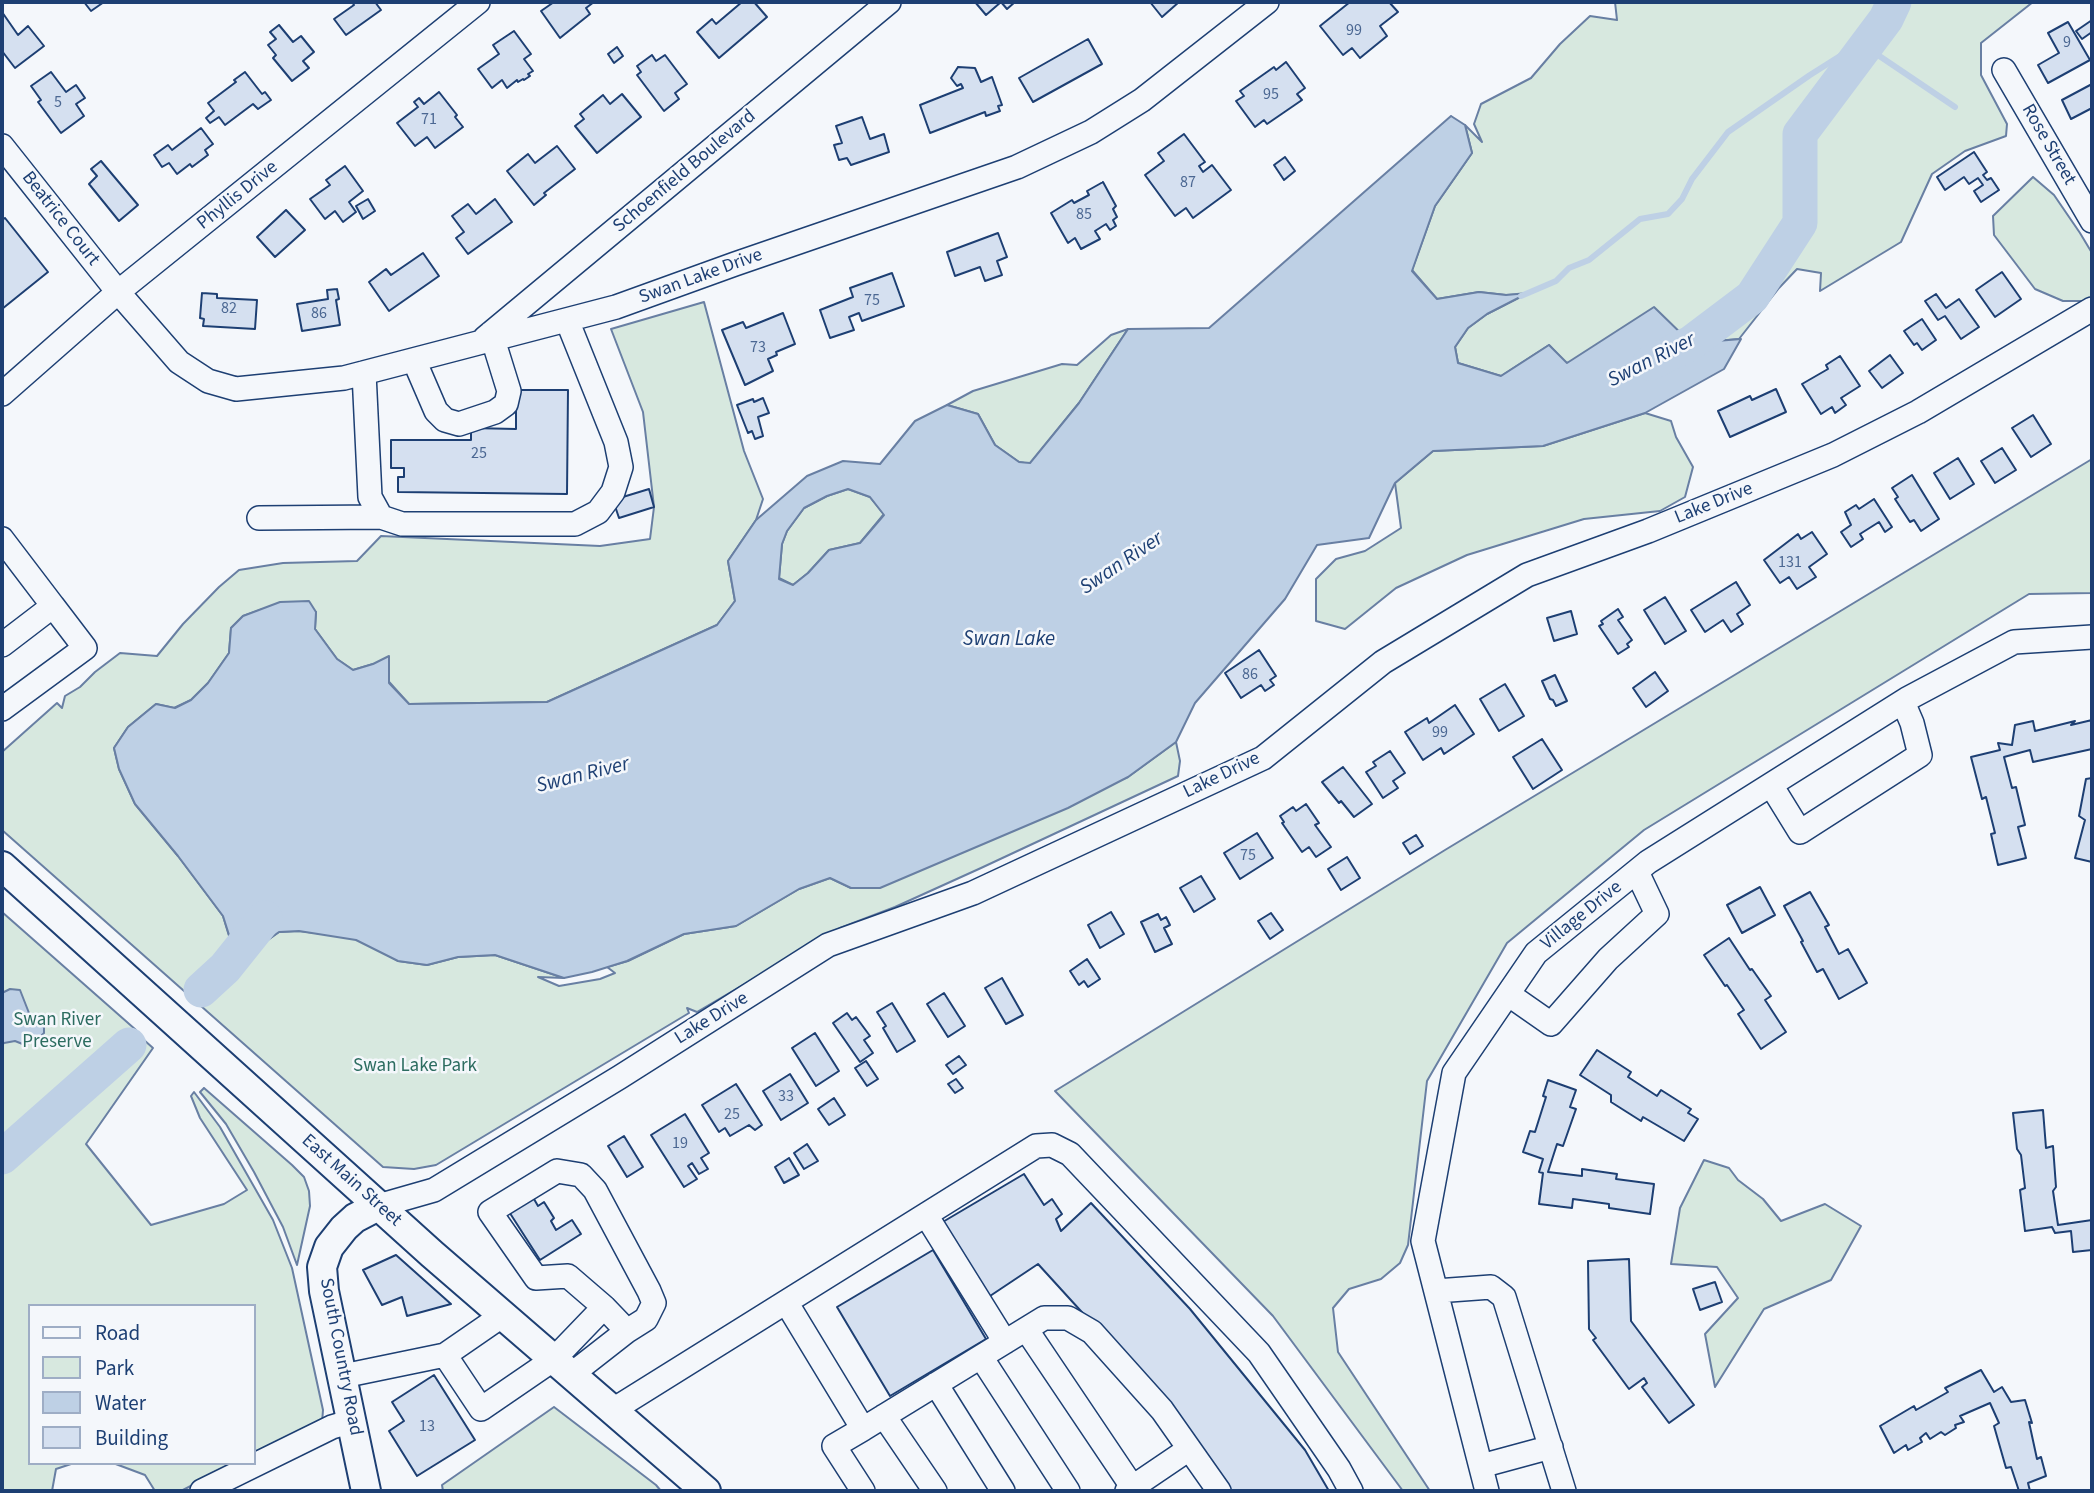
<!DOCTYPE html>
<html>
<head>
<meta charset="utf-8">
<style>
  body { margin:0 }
  #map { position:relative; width:2094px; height:1493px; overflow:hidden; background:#f4f7fb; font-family:"Source Sans 3",sans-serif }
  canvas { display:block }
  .frame { position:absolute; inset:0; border:4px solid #1d3f73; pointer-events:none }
  .legend { position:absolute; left:28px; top:1304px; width:228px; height:161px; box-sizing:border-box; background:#f4f7fb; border:2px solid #9eadc5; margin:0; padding:9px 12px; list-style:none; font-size:21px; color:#1d3f73 }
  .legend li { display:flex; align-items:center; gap:14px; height:35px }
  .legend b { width:35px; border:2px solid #9eadc5 }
</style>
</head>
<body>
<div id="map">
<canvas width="2094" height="1493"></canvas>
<div class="frame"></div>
<ul class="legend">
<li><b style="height:9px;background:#f4f7fb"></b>Road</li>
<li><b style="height:19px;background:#d7e8df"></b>Park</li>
<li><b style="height:19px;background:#bed0e5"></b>Water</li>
<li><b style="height:19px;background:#d5e0f0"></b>Building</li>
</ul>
</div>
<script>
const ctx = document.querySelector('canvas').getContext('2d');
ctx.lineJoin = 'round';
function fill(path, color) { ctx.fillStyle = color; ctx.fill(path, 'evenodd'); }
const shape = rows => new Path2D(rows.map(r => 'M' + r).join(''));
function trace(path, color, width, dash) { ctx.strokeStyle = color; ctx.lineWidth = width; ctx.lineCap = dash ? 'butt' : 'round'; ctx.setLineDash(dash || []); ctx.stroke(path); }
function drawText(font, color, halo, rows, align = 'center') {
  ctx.font = font + ' "Source Sans 3",sans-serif'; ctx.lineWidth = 5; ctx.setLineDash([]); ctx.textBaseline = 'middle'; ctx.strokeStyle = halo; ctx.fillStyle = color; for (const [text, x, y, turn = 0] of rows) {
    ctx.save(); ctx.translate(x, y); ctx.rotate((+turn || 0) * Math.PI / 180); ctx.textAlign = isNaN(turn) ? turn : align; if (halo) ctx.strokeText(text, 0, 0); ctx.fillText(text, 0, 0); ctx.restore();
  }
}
const green = shape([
  [1615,2,2033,2,1981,43,1981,75,2007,124,2006,136,1965,151,1932,174,1901,242,1820,291,1821,273,1797,269,1779,288,1739,339,1691,343,1566,363,1549,345,1501,376,1458,363,1455,347,1468,328,1487,314,1526,294,1506,295,1479,292,1437,299,1412,270,1435,206,1472,153,1465,125,1482,142,1474,124,1481,104,1531,78,1560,44,1590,16,1617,20,1615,2],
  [2033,177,2054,195,2080,233,2092,253,2092,297,2085,301,2063,301,2035,289,1994,235,1993,216,2033,177],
  [704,302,744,451,763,499,756,520,728,561,735,601,717,625,547,702,409,704,373,664,353,670,337,659,315,629,316,612,263,609,243,616,231,628,229,653,208,683,191,700,174,708,156,704,128,727,114,748,119,769,135,804,178,856,223,916,233,949,227,949,228,953,245,960,248,954,279,932,299,931,357,938,398,961,427,965,458,957,495,955,564,978,538,977,559,986,600,979,615,973,607,967,628,961,684,934,736,926,799,889,830,878,851,888,1128,777,1176,742,1180,761,1178,776,981,868,895,907,840,928,697,1012,687,1008,689,1013,436,1165,414,1169,383,1167,2,830,2,752,57,703,62,708,65,696,80,687,95,672,120,653,157,656,183,624,219,587,239,570,283,563,357,561,381,536,600,546,650,539,654,507,643,412,611,329,704,302],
  [1128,329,1079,403,1030,464,1019,462,995,445,978,414,947,405,973,391,1062,364,1077,365,1111,335,1128,329],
  [1645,413,1671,421,1676,437,1693,467,1685,497,1660,511,1584,519,1467,555,1396,588,1345,629,1316,621,1316,579,1336,559,1365,551,1401,528,1395,483,1433,451,1543,446,1645,413],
  [2092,459,2092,593,2029,594,1644,830,1507,943,1427,1081,1408,1245,1400,1263,1381,1279,1349,1289,1333,1308,1338,1352,1430,1491,1403,1491,1273,1316,1055,1091,1445,850,2092,459],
  [848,489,870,497,884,514,860,543,829,550,808,573,793,585,779,578,782,544,787,531,804,508,827,496,848,489],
  [2,912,136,1030,135,1032,153,1048,86,1144,151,1225,224,1204,247,1190,200,1118,191,1096,194,1092,220,1127,273,1220,292,1268,323,1410,322,1423,254,1453,254,1306,30,1306,30,1463,74,1463,56,1469,52,1491,2,1491,2,912],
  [204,1088,292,1165,304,1177,309,1191,310,1206,297,1265,283,1227,254,1172,226,1124,200,1092,204,1088],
  [1704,1160,1729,1168,1738,1180,1763,1199,1781,1221,1825,1204,1861,1226,1831,1280,1764,1309,1715,1387,1705,1334,1738,1298,1717,1267,1671,1264,1680,1208,1704,1160],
  [554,1407,656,1485,661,1491,443,1491,442,1485,554,1407],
  [113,1463,235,1463,181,1491,155,1491,145,1475,113,1463]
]);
fill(green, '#d7e8df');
trace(green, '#687fa3', 2);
const water = shape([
  [1451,116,1465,125,1472,153,1435,206,1412,271,1437,299,1479,292,1506,295,1528,293,1487,314,1468,328,1455,347,1458,363,1501,376,1549,345,1567,363,1654,307,1691,343,1741,339,1724,369,1645,413,1543,446,1433,451,1395,483,1369,538,1317,545,1285,599,1195,703,1176,742,1128,777,1068,808,880,888,851,888,830,878,799,889,736,926,684,934,627,961,592,972,564,978,495,955,458,957,427,965,398,961,356,940,299,931,279,932,248,954,235,954,223,916,178,856,135,804,119,769,114,748,128,727,156,704,175,708,191,700,208,683,229,653,231,628,243,616,280,602,309,601,316,612,315,629,337,659,353,670,373,664,389,656,389,683,409,704,547,702,717,625,735,601,728,561,756,520,807,476,843,461,880,464,915,421,947,405,978,414,995,445,1019,462,1030,463,1079,403,1128,329,1209,328,1451,116],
  [848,489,870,497,884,515,860,543,829,550,808,573,793,585,779,579,782,544,787,531,804,508,827,496,848,489],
  [10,989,20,990,29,1013,36,1022,44,1027,44,1033,38,1039,25,1045,15,1041,4,1043,2,1045,2,993,10,989]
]);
fill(water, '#bed0e5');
trace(water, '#687fa3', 2);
trace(shape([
  [1521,296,1556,281,1569,268,1589,260,1640,219,1668,214,1682,199,1692,179,1728,132,1810,75,1848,51,1866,47,1955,107]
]), '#bed0e5', 6);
trace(shape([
  [1650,363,1691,343,1752,297,1800,223,1800,134,1886,19,1894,2],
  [201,990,225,968,265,918],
  [2,1157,129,1045]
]), '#bed0e5', 35);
const building = shape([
  [84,2,104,2,91,11,84,2],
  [352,2,375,2,381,10,346,35,334,19,354,5,352,2],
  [554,2,594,2,586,8,590,14,560,38,541,11,554,2],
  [742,2,754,2,767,17,719,58,697,32,712,19,716,24,742,2],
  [975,2,1015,2,1007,9,1001,2,986,15,975,2],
  [1150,2,1179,2,1162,17,1150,2],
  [1350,2,1389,2,1398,12,1380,26,1387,36,1360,58,1352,48,1343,55,1320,26,1350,2],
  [2,12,18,35,28,26,44,46,15,68,2,51,2,12],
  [2092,20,2092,32,2082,39,2076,31,2092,20],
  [2068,22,2090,60,2048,83,2038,65,2059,53,2048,33,2068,22],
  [279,25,293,42,301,36,314,52,303,61,309,68,292,81,273,58,276,55,268,45,276,39,270,32,279,25],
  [514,31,531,54,524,59,533,71,528,74,530,76,524,80,523,79,518,82,517,80,507,88,502,80,492,88,478,69,499,54,493,45,514,31],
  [1088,39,1102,64,1033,102,1019,78,1088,39],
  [617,47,623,56,614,63,608,54,617,47],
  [652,55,656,61,665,55,687,84,675,93,679,99,664,111,637,75,641,72,637,66,652,55],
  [1286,62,1305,88,1297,94,1302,100,1267,124,1264,120,1255,127,1236,101,1244,96,1240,91,1274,67,1276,70,1286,62],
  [958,67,975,68,981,82,992,77,1002,105,998,106,1000,111,986,116,985,112,930,133,920,105,963,88,961,84,957,86,951,78,958,67],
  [51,72,66,92,76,85,85,98,76,104,84,116,61,133,38,102,41,100,31,86,51,72],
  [245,72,262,94,265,92,271,100,258,109,253,104,225,125,219,117,210,123,206,118,214,111,208,103,236,82,234,80,245,72],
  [2092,84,2092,108,2071,119,2062,100,2092,84],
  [439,92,457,115,455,117,463,127,435,148,427,137,415,146,397,123,418,107,414,102,419,98,424,104,439,92],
  [622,94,641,117,597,153,575,126,584,119,580,114,603,95,610,104,622,94],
  [862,117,870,139,884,134,889,152,851,165,847,158,839,160,834,145,842,143,836,126,862,117],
  [201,128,213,144,205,150,208,155,192,167,190,164,177,174,169,163,162,167,154,155,168,145,172,150,201,128],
  [1184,134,1205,162,1199,166,1203,172,1212,165,1231,190,1193,218,1186,208,1175,216,1145,175,1164,161,1158,153,1184,134],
  [557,146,575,169,544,193,546,195,534,205,507,171,528,154,535,163,557,146],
  [1974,152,1987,172,1983,175,1987,180,1991,178,1999,190,1981,202,1974,191,1983,185,1978,178,1969,184,1964,177,1945,190,1937,177,1974,152],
  [1285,157,1295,171,1284,180,1274,165,1285,157],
  [101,161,138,205,119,221,89,184,97,176,91,169,101,161],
  [345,166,363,191,349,202,356,212,343,222,335,211,325,219,310,199,330,185,326,180,345,166],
  [1103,182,1116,206,1113,209,1117,217,1113,220,1116,226,1110,230,1106,224,1095,231,1100,239,1081,249,1075,238,1068,243,1051,213,1072,200,1074,203,1089,195,1087,191,1103,182],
  [368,199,375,211,363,219,356,206,368,199],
  [495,199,512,222,468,254,456,238,464,232,452,216,468,204,476,214,495,199],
  [286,210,305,230,275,257,257,237,286,210],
  [5,218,48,272,2,309,2,220,5,218],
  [998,233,1007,257,997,261,1002,275,985,281,980,267,955,276,947,252,998,233],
  [423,253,439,276,389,311,369,282,386,269,391,275,423,253],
  [2002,272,2021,299,1995,317,1976,290,2002,272],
  [892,273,904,306,862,321,859,313,849,317,854,330,830,338,820,310,853,297,850,288,892,273],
  [337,289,339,299,336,300,340,325,302,331,297,304,328,299,327,290,337,289],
  [202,293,217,294,217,298,257,300,255,329,203,326,204,319,200,318,202,293],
  [1936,294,1946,308,1959,299,1979,327,1961,339,1945,316,1938,320,1925,301,1936,294],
  [783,313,795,344,776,352,777,355,768,359,773,371,745,385,722,330,743,322,746,328,783,313],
  [1922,319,1936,340,1922,350,1917,343,1914,345,1904,331,1922,319],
  [1890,355,1903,373,1882,388,1869,371,1890,355],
  [1840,356,1860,386,1841,398,1846,405,1835,413,1832,407,1821,414,1802,384,1828,369,1826,365,1840,356],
  [1776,389,1786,412,1730,437,1718,411,1750,396,1752,400,1776,389],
  [516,390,568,390,567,494,398,492,398,477,404,477,404,468,391,468,391,440,471,440,471,428,516,429,516,390],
  [763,398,769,413,758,417,763,436,755,439,752,431,748,433,737,405,753,399,754,402,763,398],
  [2033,415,2051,444,2031,457,2012,428,2033,415],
  [2002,448,2016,470,1995,483,1981,461,2002,448],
  [1958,458,1974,484,1950,499,1934,473,1958,458],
  [1912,475,1939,519,1921,531,1914,520,1910,522,1895,499,1898,497,1892,488,1912,475],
  [649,489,654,507,619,518,613,500,649,489],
  [1874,499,1892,527,1885,532,1879,522,1860,534,1863,539,1851,547,1841,532,1851,525,1845,512,1856,505,1859,509,1874,499],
  [1812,532,1827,554,1809,567,1816,577,1797,589,1789,577,1780,583,1764,560,1798,534,1801,539,1812,532],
  [1736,582,1750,605,1737,614,1743,624,1731,632,1723,620,1705,632,1691,610,1736,582],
  [1665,597,1686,631,1665,644,1644,610,1665,597],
  [1618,609,1623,617,1618,620,1632,640,1627,644,1629,647,1618,654,1599,626,1603,624,1601,621,1618,609],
  [1571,611,1577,634,1554,641,1547,618,1571,611],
  [1259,650,1276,676,1270,680,1274,685,1265,691,1261,685,1241,698,1225,673,1259,650],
  [1655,672,1668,691,1646,707,1633,688,1655,672],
  [1555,675,1567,701,1556,706,1553,700,1550,699,1542,681,1555,675],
  [1505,684,1524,716,1499,731,1480,699,1505,684],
  [1455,705,1474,734,1444,754,1441,748,1423,760,1405,732,1427,718,1429,723,1455,705],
  [2092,720,2092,749,2033,762,2030,750,2004,757,2012,788,2016,787,2025,825,2018,827,2026,858,1998,865,1991,834,1995,833,1986,797,1982,799,1971,757,2000,750,1998,743,2012,745,2015,725,2033,721,2035,731,2075,721,2071,725,2092,720],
  [1542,739,1562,770,1533,789,1513,757,1542,739],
  [1390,751,1405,773,1393,781,1398,788,1383,798,1366,772,1376,766,1373,762,1390,751],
  [1343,767,1372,804,1354,817,1341,801,1339,803,1322,782,1343,767],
  [2092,778,2092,862,2075,858,2085,820,2079,816,2086,779,2092,778],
  [1306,804,1319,823,1315,825,1331,847,1316,857,1309,847,1302,852,1282,823,1284,822,1280,816,1293,807,1296,811,1306,804],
  [1257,833,1273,858,1240,879,1224,853,1257,833],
  [1416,835,1423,846,1410,854,1403,843,1416,835],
  [1347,857,1360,878,1341,890,1328,869,1347,857],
  [1201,876,1215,899,1194,912,1180,888,1201,876],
  [1760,887,1775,915,1742,933,1727,905,1760,887],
  [1810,892,1829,925,1825,927,1839,954,1848,949,1867,983,1839,999,1823,969,1817,972,1801,942,1803,941,1784,906,1810,892],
  [1111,912,1124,934,1100,948,1088,925,1111,912],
  [1271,913,1283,930,1270,939,1258,921,1271,913],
  [1158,914,1161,920,1166,917,1170,925,1164,928,1172,944,1155,952,1141,922,1158,914],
  [1729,938,1750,970,1752,969,1771,996,1765,1000,1786,1032,1761,1049,1738,1014,1744,1010,1727,985,1725,986,1704,955,1729,938],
  [1087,959,1100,979,1088,987,1084,981,1079,985,1070,971,1087,959],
  [1002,978,1023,1015,1006,1024,985,988,1002,978],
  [944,993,965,1026,948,1037,927,1004,944,993],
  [892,1003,915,1041,897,1052,883,1028,886,1026,877,1012,892,1003],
  [847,1013,852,1020,856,1017,870,1036,864,1040,873,1053,860,1062,833,1023,847,1013],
  [815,1033,839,1071,816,1086,792,1048,815,1033],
  [1597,1050,1631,1072,1628,1077,1657,1096,1661,1090,1691,1109,1688,1113,1698,1119,1684,1141,1643,1117,1641,1121,1611,1102,1611,1095,1580,1075,1597,1050],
  [959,1056,966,1065,953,1074,946,1065,959,1056],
  [866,1061,878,1079,867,1086,855,1068,866,1061],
  [790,1074,808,1103,781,1120,763,1091,790,1074],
  [956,1079,963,1088,955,1093,948,1084,956,1079],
  [1548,1080,1576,1090,1570,1107,1576,1109,1563,1146,1557,1144,1548,1172,1582,1176,1582,1169,1617,1174,1616,1179,1654,1184,1650,1214,1609,1208,1609,1204,1573,1199,1572,1208,1539,1204,1543,1173,1539,1172,1543,1159,1523,1152,1530,1131,1535,1132,1546,1097,1543,1096,1548,1080],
  [736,1084,762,1125,755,1130,749,1125,730,1136,725,1128,719,1132,702,1105,736,1084],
  [834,1098,845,1115,829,1125,818,1109,834,1098],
  [2043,1110,2046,1148,2053,1146,2056,1187,2053,1191,2058,1225,2092,1220,2092,1250,2073,1252,2071,1231,2055,1233,2052,1227,2025,1231,2020,1190,2025,1188,2021,1155,2017,1149,2013,1113,2043,1110],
  [685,1114,709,1153,701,1158,708,1169,699,1174,692,1163,688,1166,697,1179,684,1187,651,1135,685,1114],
  [624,1136,643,1167,627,1177,608,1146,624,1136],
  [807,1144,818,1161,804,1169,794,1153,807,1144],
  [789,1158,799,1175,784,1183,775,1167,789,1158],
  [1024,1174,1044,1205,1052,1199,1062,1214,1056,1219,1061,1231,1091,1203,1190,1309,1305,1450,1329,1491,1232,1491,1172,1411,1038,1264,987,1298,941,1223,1024,1174],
  [530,1192,538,1206,544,1202,554,1218,551,1221,556,1230,572,1220,581,1234,540,1260,506,1207,530,1192],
  [933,1250,986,1339,890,1396,837,1307,933,1250],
  [396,1255,451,1304,407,1316,402,1297,382,1305,363,1270,396,1255],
  [1629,1259,1631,1321,1694,1405,1669,1423,1642,1387,1647,1383,1644,1378,1629,1389,1593,1340,1596,1338,1589,1329,1588,1261,1629,1259],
  [1715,1282,1722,1302,1700,1310,1693,1289,1715,1282],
  [1981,1370,1994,1392,2002,1387,2011,1402,2025,1400,2032,1423,2029,1422,2037,1459,2041,1457,2046,1476,2028,1483,2030,1491,2019,1491,2011,1467,2006,1468,1994,1426,1999,1423,1990,1403,1960,1416,1964,1422,1955,1425,1956,1428,1945,1435,1941,1432,1930,1439,1926,1433,1920,1438,1922,1442,1908,1450,1906,1445,1894,1453,1880,1426,1914,1406,1916,1410,1948,1392,1945,1388,1981,1370],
  [434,1375,475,1440,417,1476,389,1431,404,1421,392,1402,434,1375]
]);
fill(building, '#d5e0f0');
trace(building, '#1d3f73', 2);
const minor = shape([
  [2004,70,2092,221],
  [2,146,118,292,179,362,208,381,236,389,344,378,616,307,735,264,1017,167,1091,132,1142,100,1267,2],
  [485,338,889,2],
  [414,360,436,411,445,420,459,424,495,412,506,404,509,391,491,333],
  [364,373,370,497,381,517,402,524,575,524,598,512,613,492,621,467,616,442,567,320],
  [2,394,118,292,478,2],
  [259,518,381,517],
  [2,539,53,606,2,645],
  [2,709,85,648,53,606],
  [1771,785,1800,832,1920,755,1912,723,1903,702],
  [1508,994,1551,1024,1608,959,1657,914,1637,872],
  [378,1206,434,1190,620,1077,828,945,973,893,1263,758,1383,662,1527,575,1648,531,1833,455,1918,412,2092,309],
  [926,1215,1005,1342],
  [1436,1291,1491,1287,1504,1297,1564,1491],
  [786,1302,863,1429,1044,1318,1068,1318,1092,1332,1162,1410,1219,1491],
  [503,1315,445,1355,481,1409,554,1359,604,1307],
  [1026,1329,1135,1491],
  [981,1357,1068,1491],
  [572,1374,627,1331,646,1319,654,1303,649,1291,595,1190,581,1175,557,1171,490,1212,536,1278,568,1276,604,1307,627,1331],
  [343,1376,445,1355],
  [936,1384,1003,1491],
  [613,1410,1036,1146,1052,1145,1070,1154,1259,1353,1339,1469,1351,1491],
  [884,1416,935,1491],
  [863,1429,834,1446,863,1491],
  [1481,1466,1551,1447],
  [202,1491,332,1427,352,1421],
  [1127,1491,1189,1449],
  [1487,1491,1423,1241,1454,1073,1536,953,1648,862,1907,699,2014,642,2092,637]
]);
const major = shape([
  [2,866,432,1254,706,1491],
  [366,1491,324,1291,322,1267,329,1247,344,1228,355,1218,378,1206]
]);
trace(minor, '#1d3f73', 26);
trace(major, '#1d3f73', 32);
trace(minor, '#f4f7fb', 23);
trace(major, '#f4f7fb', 28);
drawText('16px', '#4b6792', null, [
  ["99",1354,31],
  ["9",2067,43],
  ["95",1271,95],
  ["5",58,103],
  ["71",429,120],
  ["87",1188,183],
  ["85",1084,215],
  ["75",872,301],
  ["82",229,309],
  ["86",319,314],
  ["73",758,348],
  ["25",479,454],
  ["131",1790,563],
  ["86",1250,675],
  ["99",1440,733],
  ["75",1248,856],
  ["33",786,1097],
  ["25",732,1115],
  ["19",680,1144],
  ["13",427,1427]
]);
drawText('19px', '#1d3f73', '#f4f7fb', [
  ["Rose Street",2048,145,60],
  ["Schoenfield Boulevard",685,172,-40],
  ["Phyllis Drive",238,196,-39],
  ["Beatrice Court",60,219,52],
  ["Swan Lake Drive",701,277,-20],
  ["Lake Drive",1714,504,-22],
  ["Lake Drive",1222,776,-26],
  ["Village Drive",1582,916,-39],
  ["Lake Drive",712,1019,-32],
  ["East Main Street",351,1181,42],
  ["South Country Road",340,1357,79]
]);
drawText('19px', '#2c6c60', '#f4f7fb', [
  ["Swan River",57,1021],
  ["Preserve",57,1043],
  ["Swan Lake Park",415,1067]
]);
drawText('italic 21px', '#1d3f73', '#f4f7fb', [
  ["Swan River",1652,361,-27],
  ["Swan River",1122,564,-34],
  ["Swan Lake",1009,640],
  ["Swan River",583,776,-14]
]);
</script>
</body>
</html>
